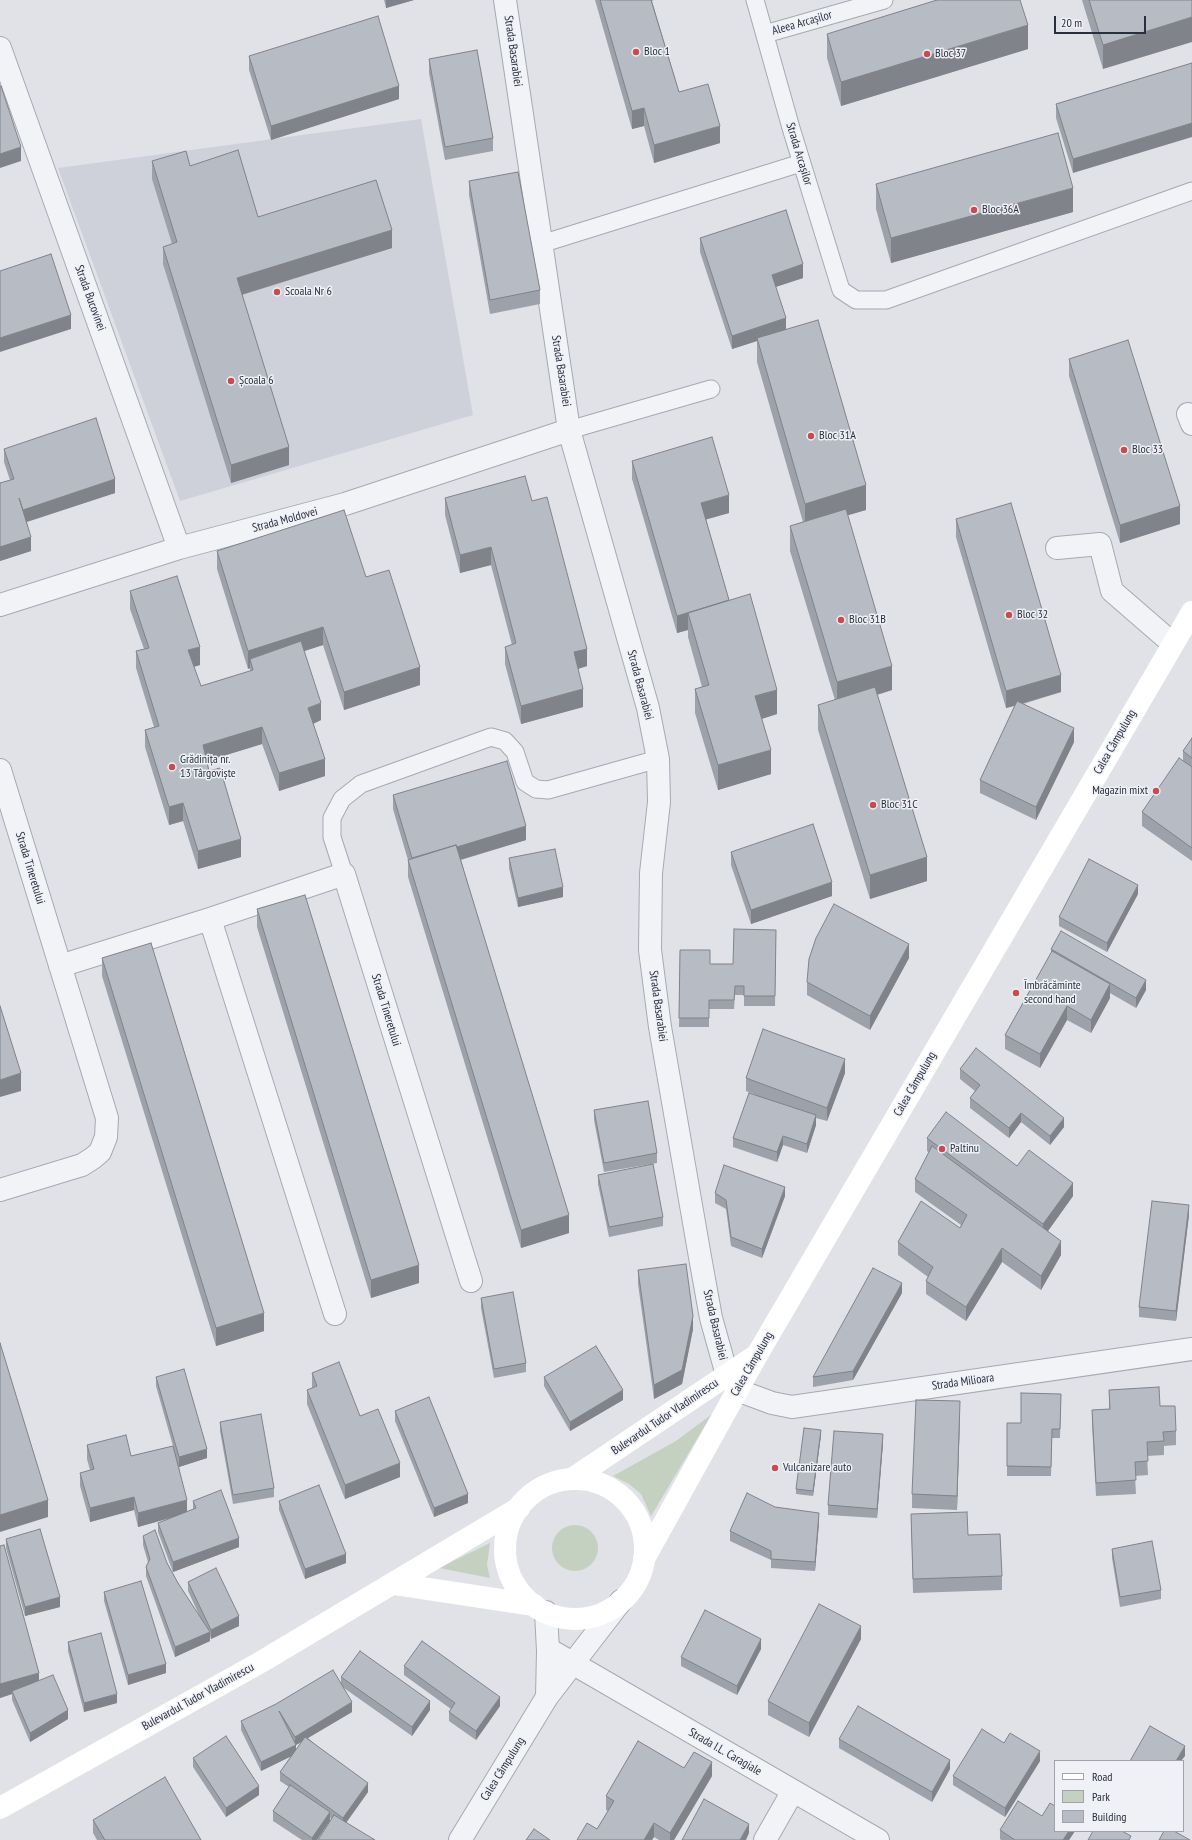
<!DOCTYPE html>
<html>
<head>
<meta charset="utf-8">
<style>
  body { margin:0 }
  #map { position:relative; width:1192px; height:1840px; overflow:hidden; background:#e0e2e8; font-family:"PT Sans Narrow",sans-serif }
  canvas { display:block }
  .legend { position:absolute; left:1054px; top:1760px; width:130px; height:72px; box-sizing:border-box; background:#eff1f6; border:1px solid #a0a3ac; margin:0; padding:5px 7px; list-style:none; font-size:12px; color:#292f3e }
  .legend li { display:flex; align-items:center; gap:8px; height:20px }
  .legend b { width:20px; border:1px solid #a0a3ac }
  .scale { position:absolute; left:1054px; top:16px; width:92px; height:18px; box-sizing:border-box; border:2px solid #292f3e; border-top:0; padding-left:5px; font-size:12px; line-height:14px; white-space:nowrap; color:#292f3e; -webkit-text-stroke:3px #eff1f6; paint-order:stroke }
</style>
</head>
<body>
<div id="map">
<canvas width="1192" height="1840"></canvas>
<ul class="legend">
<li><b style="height:5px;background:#fff"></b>Road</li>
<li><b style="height:11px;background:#c4d1c1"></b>Park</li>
<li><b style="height:11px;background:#b7bbc4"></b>Building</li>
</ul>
<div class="scale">20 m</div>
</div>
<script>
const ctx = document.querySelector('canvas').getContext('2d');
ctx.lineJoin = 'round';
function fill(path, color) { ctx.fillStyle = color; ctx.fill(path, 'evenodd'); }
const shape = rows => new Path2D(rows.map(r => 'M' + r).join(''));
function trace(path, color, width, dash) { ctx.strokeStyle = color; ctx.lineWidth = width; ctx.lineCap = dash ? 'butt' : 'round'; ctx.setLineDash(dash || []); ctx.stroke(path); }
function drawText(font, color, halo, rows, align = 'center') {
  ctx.font = font + ' "PT Sans Narrow",sans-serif'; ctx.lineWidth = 3; ctx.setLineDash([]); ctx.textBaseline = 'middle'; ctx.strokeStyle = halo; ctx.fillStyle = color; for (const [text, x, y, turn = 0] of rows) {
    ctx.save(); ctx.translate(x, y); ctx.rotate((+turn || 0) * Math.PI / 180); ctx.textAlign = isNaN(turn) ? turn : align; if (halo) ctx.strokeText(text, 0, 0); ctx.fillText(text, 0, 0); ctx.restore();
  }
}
fill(shape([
  [421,119,473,415,180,501,58,168]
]), '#ced1da');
fill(shape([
  [712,1414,651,1516,641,1494,629,1484,613,1476,676,1441],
  '552 1548a23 23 0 1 1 46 0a23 23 0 1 1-46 0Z',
  [490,1543,487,1565,490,1578,439,1568]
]), '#c4d1c1');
const service = shape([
  [755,0,791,128,841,290,856,300,886,300,1192,191],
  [765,34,884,0],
  [541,244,801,163],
  [569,430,711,389],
  [344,874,332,837,332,818,342,799,361,784,491,737,505,741,515,752,525,782,536,789,548,790,658,759]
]);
const pedestrian = shape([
  [1188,414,1192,424],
  [1057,548,1100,544,1112,591,1172,643]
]);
const minor = shape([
  [505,0,569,430,648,708,658,759,659,802,651,873,650,950,660,1027,700,1257,711,1318,727,1375],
  [0,48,179,548],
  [0,605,179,548,345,504,569,430],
  [0,770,107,1118,106,1137,100,1152,93,1158,82,1165,0,1190],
  [210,919,335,1314],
  [60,966,210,919,344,874,471,1281],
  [737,1390,772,1403,792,1407,1192,1349],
  [548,1649,878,1840],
  [765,1840,793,1791]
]);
const tertiary = shape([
  [546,1612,548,1651,547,1697],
  [460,1840,547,1697,621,1601]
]);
trace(service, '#a5a9b2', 19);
trace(pedestrian, '#a5a9b2', 24);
trace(minor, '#a5a9b2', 24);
trace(tertiary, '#a5a9b2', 24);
trace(service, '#f2f3f6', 17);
trace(pedestrian, '#f2f3f6', 22);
trace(minor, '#f2f3f6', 22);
trace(tertiary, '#f2f3f6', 22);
trace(shape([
  [572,1479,754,1357],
  '505 1549a70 70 0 1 1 140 0a70 70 0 1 1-140 0Z',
  [644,1559,757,1355,1192,612],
  [395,1584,534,1605],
  [0,1808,261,1662,519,1508]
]), '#fff', 22);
fill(shape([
  [384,0,414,0,386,8],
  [595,0,654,0,652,1,679,92,720,143,654,163,644,126,632,129],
  [1082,0,1192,0,1103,69],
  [827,34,1028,49,841,106,827,58],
  [249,56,399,99,271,140,249,70],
  [429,59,493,138,493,151,445,160,429,73],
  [1192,63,1073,173,1056,118,1056,104],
  [152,161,190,166,258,217,392,248,242,295,289,465,231,483,163,264,163,247,172,244,152,179],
  [469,181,540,290,540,304,490,314,469,195],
  [876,184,1073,212,891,263,876,209],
  [700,238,803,278,776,287,786,329,866,510,847,515,892,690,877,695,927,881,870,899,818,730,818,705,835,700,790,551,790,526,803,522,757,362,757,341,732,349,700,252],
  [1069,359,1180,524,1120,543,1069,376],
  [4,449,115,493,27,522,31,551,0,561,0,483,10,480,4,462],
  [632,461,729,513,706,519,729,600,777,714,761,719,771,774,718,790,695,713,695,689,702,687,688,637,688,630,677,633,632,479],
  [445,498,532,501,587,666,578,669,583,707,521,724,505,664,505,647,512,645,491,565,460,573,445,515],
  [956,519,1061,692,1023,704,1074,742,1036,820,980,793,980,780,1015,706,1006,708,956,537],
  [217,551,366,577,420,685,344,710,323,645,304,651,321,720,313,724,325,776,279,791,262,744,207,761,209,771,241,857,198,869,183,821,169,825,145,747,145,730,154,727,136,668,136,651,144,649,130,609,130,591,200,665,194,667,201,686,250,671,250,668,248,669,217,569],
  [1192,738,1192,861,1142,826,1142,812,1183,761,1183,751],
  [393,795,526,840,461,860,569,1233,521,1248,408,877,408,860,393,809],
  [731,852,832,896,751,924,731,865],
  [509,858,563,897,518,907,509,868],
  [1138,894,1107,952,1059,926,1059,917],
  [257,909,419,1283,371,1298,257,927],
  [776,930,775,1006,744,1006,744,995,735,995,734,1009,709,1009,709,1027,679,1027,680,950,710,964,733,964],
  [1051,949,1146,990,1136,1008,1110,993,1110,998,1091,1033,1067,1020,1040,1068,1005,1049,1005,1035,1051,953],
  [102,958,264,1331,216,1346,102,976],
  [909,958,870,1030,807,995,807,982],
  [960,1069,1064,1127,1050,1145,1021,1122,1009,1138,970,1108,970,1098,975,1091,960,1079],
  [845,1073,827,1121,816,1118,816,1125,807,1153,783,1145,777,1162,733,1147,733,1138,756,1095,746,1091,746,1078],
  [594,1110,657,1153,657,1163,604,1172,594,1120],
  [927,1138,1017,1166,1073,1196,1048,1231,1061,1255,1041,1290,1002,1262,966,1321,926,1294,926,1281,928,1277,898,1255,898,1242,960,1228,961,1225,915,1192,915,1179,929,1153,927,1151],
  [598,1175,663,1217,663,1226,609,1237,598,1184],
  [715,1193,785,1196,762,1258,731,1246,726,1209,715,1203],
  [1189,1215,1176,1321,1139,1317,1139,1307],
  [638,1270,693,1329,682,1384,654,1399,638,1284],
  [902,1293,853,1380,813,1387,813,1377],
  [481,1298,526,1363,526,1372,494,1378,481,1308],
  [312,1373,360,1416,400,1477,345,1499,307,1404,307,1390,312,1388],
  [156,1377,207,1458,179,1467,187,1512,193,1510,193,1501,239,1547,173,1572,158,1532,158,1523,174,1517,138,1527,134,1510,90,1522,80,1486,80,1473,90,1470,87,1459,87,1445,131,1456,173,1446,156,1386],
  [544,1377,623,1400,570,1431,544,1386],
  [1109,1390,1160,1406,1176,1431,1176,1445,1164,1446,1164,1455,1147,1456,1148,1475,1135,1476,1136,1494,1096,1496,1092,1424,1092,1410,1109,1409],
  [1061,1394,1060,1438,1052,1438,1051,1476,1007,1476,1007,1423,1021,1423],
  [395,1411,468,1503,434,1517,395,1421],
  [960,1415,957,1510,912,1508,912,1494],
  [220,1422,274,1488,274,1497,233,1504,220,1431],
  [821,1435,813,1496,796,1494,796,1489],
  [883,1443,877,1518,828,1515,828,1505],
  [279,1501,346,1563,305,1579,279,1510],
  [775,1507,819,1522,815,1571,771,1568,771,1560,730,1541,730,1531],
  [911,1514,968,1535,1002,1576,1002,1590,913,1593],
  [143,1536,167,1563,178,1583,201,1619,188,1591,188,1582,239,1626,211,1639,210,1636,210,1641,175,1657,146,1576,146,1567,148,1562,143,1545],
  [6,1539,60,1607,25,1616,6,1548],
  [0,1546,39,1680,68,1719,30,1742,12,1700,12,1694,0,1698],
  [1112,1549,1161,1590,1161,1599,1120,1607,1112,1558],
  [104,1592,166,1673,128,1685,104,1601],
  [861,1639,809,1737,768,1715,768,1701],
  [68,1642,117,1703,84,1712,68,1651],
  [761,1649,737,1695,681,1666,681,1657],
  [404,1666,500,1706,476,1740,449,1721,449,1712,451,1709,404,1675],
  [341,1677,430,1710,412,1736,344,1688,352,1712,308,1738,368,1792,346,1823,331,1819,330,1817,317,1840,302,1840,273,1821,273,1811,289,1787,280,1781,280,1772,291,1756,261,1771,241,1730,241,1721,341,1684],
  [302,1742,296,1750,296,1745],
  [839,1739,950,1769,932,1802,839,1748],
  [1004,1743,1040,1761,1005,1817,953,1785,953,1776],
  [193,1758,259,1795,226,1817,193,1767],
  [684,1768,712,1776,674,1840,659,1840,654,1837,652,1840,577,1840,597,1829,608,1811,606,1810,606,1796],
  [93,1820,201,1840,97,1840,93,1833],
  [1000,1830,1055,1831,1075,1831,1069,1840,1001,1840,1000,1839]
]), '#9da1a9');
fill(shape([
  [386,0,414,0,386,8],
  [1192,17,1192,42,1103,69,1103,45],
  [1028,25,1028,49,841,106,841,82],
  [399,86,399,99,271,140,271,126],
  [644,108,644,126,632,129,632,111],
  [1192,123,1192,137,1073,173,1073,159],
  [720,126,720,143,654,163,654,145],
  [21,147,21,161,0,168,0,154],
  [1073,188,1073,212,891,263,891,238],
  [392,230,392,248,237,296,237,278],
  [803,264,803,278,772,288,772,275],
  [71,315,71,329,0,352,0,338],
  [786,318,786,332,757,338,757,341,732,349,732,336],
  [289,447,289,465,231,483,231,465],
  [115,479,115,493,23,523,23,510],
  [866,485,866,510,805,528,805,504],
  [729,495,729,513,701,521,701,503],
  [1180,506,1180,524,1120,543,1120,525],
  [31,537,31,551,0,561,0,547],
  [491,547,491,565,460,573,460,555],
  [688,613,688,630,677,633,677,616],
  [323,627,323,645,252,668,250,659,250,668,248,669,248,651],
  [200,647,200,665,188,668,188,650],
  [587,649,587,666,574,670,574,652],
  [892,666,892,690,837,707,837,682],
  [420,667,420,685,344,710,344,692],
  [1061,675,1061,692,1006,708,1006,691],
  [583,689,583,707,521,724,521,706],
  [777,690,777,714,755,721,755,696],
  [321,703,321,720,308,726,308,708],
  [262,727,262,744,203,762,203,745],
  [1074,728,1074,742,1036,820,1036,807],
  [771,750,771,774,718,790,718,765],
  [325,759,325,776,279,791,279,773],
  [183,803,183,821,169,825,169,807],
  [526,826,526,840,412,874,412,860],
  [241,839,241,857,198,869,198,851],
  [927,857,927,881,870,899,870,875],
  [832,882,832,896,751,924,751,910],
  [1138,885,1138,894,1107,952,1107,943],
  [563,887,563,897,518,907,518,898],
  [909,944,909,958,870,1030,870,1016],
  [1146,980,1146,990,1136,1008,1136,998],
  [1110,984,1110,998,1091,1033,1091,1020],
  [1067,1006,1067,1020,1040,1068,1040,1054],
  [845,1059,845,1073,827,1121,827,1108],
  [21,1073,21,1091,0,1097,0,1080],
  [1021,1113,1021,1122,1009,1138,1009,1128],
  [816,1115,816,1125,807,1153,807,1144],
  [1064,1118,1064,1127,1050,1145,1050,1136],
  [783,1136,783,1145,777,1162,777,1152],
  [1073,1183,1073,1196,1043,1238,1043,1224],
  [785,1187,785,1196,762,1258,762,1249],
  [1189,1205,1189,1215,1176,1321,1176,1311],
  [569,1215,569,1233,521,1248,521,1230],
  [1061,1241,1061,1255,1041,1290,1041,1276],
  [1002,1248,1002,1262,966,1321,966,1307],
  [419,1265,419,1283,371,1298,371,1280],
  [902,1283,902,1293,853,1380,853,1371],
  [264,1313,264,1331,216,1346,216,1328],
  [693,1316,693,1329,682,1384,654,1399,654,1385],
  [623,1390,623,1400,570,1431,570,1422],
  [960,1401,960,1415,957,1510,957,1496],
  [821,1430,821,1435,813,1496,813,1491],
  [883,1434,883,1443,877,1518,877,1509],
  [207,1449,207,1458,179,1467,179,1457],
  [400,1463,400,1477,345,1499,345,1485],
  [468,1494,468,1503,434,1517,434,1508],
  [134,1497,134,1510,90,1522,90,1508],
  [48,1500,48,1517,0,1532,0,1515],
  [187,1500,187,1513,138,1527,138,1513],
  [819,1513,819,1522,815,1571,815,1562],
  [239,1538,239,1547,173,1572,173,1562],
  [346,1554,346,1563,305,1579,305,1569],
  [60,1597,60,1607,25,1616,25,1607],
  [239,1616,239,1626,211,1639,211,1630],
  [861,1626,861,1639,809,1737,809,1723],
  [210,1632,210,1641,175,1657,175,1647],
  [761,1639,761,1649,737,1695,737,1686],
  [166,1664,166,1673,128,1685,128,1675],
  [39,1673,39,1687,12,1691,12,1694,0,1698,0,1684],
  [117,1694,117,1703,84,1712,84,1703],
  [500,1697,500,1706,476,1740,476,1731],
  [430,1701,430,1710,412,1736,412,1727],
  [352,1702,352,1712,296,1745,296,1754,261,1771,261,1762,295,1745,295,1737],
  [68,1710,68,1719,30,1742,30,1733],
  [1185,1746,1185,1756,1181,1761,1176,1761],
  [1040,1751,1040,1761,1005,1817,1005,1808],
  [950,1760,950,1769,932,1802,932,1792],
  [712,1762,712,1776,674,1840,670,1840,670,1833],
  [368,1783,368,1792,343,1827,343,1818],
  [259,1786,259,1795,226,1817,226,1808],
  [330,1812,330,1821,317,1840,312,1840,312,1838],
  [654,1823,654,1837,652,1840,644,1840],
  [749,1824,749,1833,746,1840,740,1840],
  [1069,1831,1075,1831,1069,1840,1063,1840]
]), '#808389');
const building = shape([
  [600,0,651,0,679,92,708,84,720,126,654,145,644,108,632,111,600,0],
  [937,0,1020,0,1028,25,841,82,827,34,937,0],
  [1089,0,1192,0,1192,17,1103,45,1089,0],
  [378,16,399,86,271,126,249,56,378,16],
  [477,50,493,138,445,147,429,59,477,50],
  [1192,63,1192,123,1073,159,1056,104,1192,63],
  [0,86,1,86,21,147,0,154,0,86],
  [1058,133,1073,188,891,238,876,184,1058,133],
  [238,150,258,217,376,180,392,230,237,278,289,447,231,465,163,247,177,242,152,161,186,151,190,166,238,150],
  [518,172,540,290,490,300,469,181,518,172],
  [786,210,803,264,772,275,786,318,732,336,700,238,786,210],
  [51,254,71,315,0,338,0,271,51,254],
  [818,320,866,485,805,504,757,338,818,320],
  [1128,340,1180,506,1120,525,1069,359,1128,340],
  [96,418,115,479,23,510,19,498,31,537,0,547,0,483,14,479,4,449,96,418],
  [712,437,729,495,701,503,729,600,677,616,632,461,712,437],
  [525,476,532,501,547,497,587,649,574,652,583,689,521,706,505,647,516,643,491,547,460,555,445,498,525,476],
  [1011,503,1061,675,1006,691,956,519,1011,503],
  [846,509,892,666,837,682,790,526,846,509],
  [344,510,366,577,389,570,420,667,344,692,323,627,248,651,217,551,344,510],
  [177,576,200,647,188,650,201,686,253,670,250,659,301,641,321,703,308,708,325,759,279,773,262,727,203,745,209,771,220,768,241,839,198,851,183,803,169,807,145,730,159,726,136,651,149,648,130,591,177,576],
  [750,594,777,690,755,696,771,750,718,765,695,689,709,685,688,613,750,594],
  [875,687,927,857,870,875,818,705,875,687],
  [1017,701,1074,728,1036,807,980,780,1017,701],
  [1192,738,1192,758,1183,751,1192,738],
  [1179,758,1192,767,1192,848,1142,812,1179,758],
  [507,761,526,826,457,847,456,845,412,858,393,795,507,761],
  [813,824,832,882,751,910,731,852,813,824],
  [456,845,569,1215,521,1230,408,860,456,845],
  [555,849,563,887,518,898,509,858,555,849],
  [1089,859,1138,885,1107,943,1059,917,1089,859],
  [305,895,419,1265,371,1280,257,909,305,895],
  [834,904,909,944,870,1016,807,982,809,959,816,938,834,904],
  [734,929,776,930,775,996,744,996,744,986,735,986,734,1000,709,1000,709,1018,679,1018,680,950,710,950,710,964,733,964,734,929],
  [1061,931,1146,980,1136,998,1051,949,1061,931],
  [151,943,264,1313,216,1328,102,958,151,943],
  [1052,951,1110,984,1091,1020,1067,1006,1040,1054,1005,1035,1052,951],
  [0,1006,21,1073,0,1080,0,1006],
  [763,1029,845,1059,827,1108,746,1078,763,1029],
  [976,1048,1064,1118,1050,1136,1021,1113,1009,1128,970,1098,980,1085,960,1069,976,1048],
  [749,1093,816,1115,807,1144,783,1136,777,1152,733,1138,749,1093],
  [648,1101,657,1153,604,1163,594,1110,648,1101],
  [946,1112,1017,1166,1029,1150,1073,1183,1043,1224,927,1138,946,1112],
  [932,1146,1061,1241,1041,1276,1002,1248,966,1307,926,1281,933,1267,898,1242,921,1201,960,1228,967,1215,915,1179,932,1146],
  [653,1164,663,1217,609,1227,598,1175,653,1164],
  [724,1165,785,1187,762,1249,731,1237,726,1200,715,1193,724,1165],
  [1152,1201,1189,1205,1176,1311,1139,1307,1152,1201],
  [686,1264,693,1316,682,1370,654,1385,638,1270,686,1264],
  [873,1268,902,1283,853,1371,813,1377,873,1268],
  [513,1292,526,1363,494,1369,481,1298,513,1292],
  [0,1343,48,1500,0,1515,0,1343],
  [596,1346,623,1390,570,1422,544,1377,596,1346],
  [339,1362,360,1416,378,1409,400,1463,345,1485,307,1390,317,1386,312,1373,339,1362],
  [184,1369,207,1449,179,1457,156,1377,184,1369],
  [1159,1387,1160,1406,1175,1406,1176,1431,1163,1432,1164,1441,1147,1442,1148,1461,1135,1462,1136,1480,1096,1483,1092,1410,1110,1409,1109,1390,1159,1387],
  [1021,1393,1061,1394,1060,1429,1052,1429,1051,1467,1007,1466,1007,1423,1021,1423,1021,1393],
  [429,1397,468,1494,434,1508,395,1411,429,1397],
  [916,1400,960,1401,957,1496,912,1494,916,1400],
  [261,1414,274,1488,233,1495,220,1422,261,1414],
  [804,1428,821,1430,813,1491,796,1489,804,1428],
  [834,1431,883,1434,877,1509,828,1505,834,1431],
  [126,1435,131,1456,173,1446,187,1500,138,1513,134,1497,90,1508,80,1473,94,1469,87,1445,126,1435],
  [319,1485,346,1554,305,1569,279,1501,319,1485],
  [221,1490,239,1538,173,1562,158,1523,196,1508,193,1501,221,1490],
  [747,1493,775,1507,819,1513,815,1562,771,1559,771,1551,730,1531,747,1493],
  [967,1512,968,1535,1000,1534,1002,1576,913,1579,911,1514,967,1512],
  [40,1529,60,1597,25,1607,6,1539,40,1529],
  [155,1530,167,1563,178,1583,210,1632,175,1647,146,1567,150,1559,143,1536,155,1530],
  [1152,1541,1161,1590,1120,1597,1112,1549,1152,1541],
  [4,1545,39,1673,0,1684,0,1546,4,1545],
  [216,1568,239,1616,211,1630,188,1582,216,1568],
  [141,1581,166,1664,128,1675,104,1592,141,1581],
  [819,1604,861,1626,809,1723,768,1701,819,1604],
  [705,1610,761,1639,737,1686,681,1657,705,1610],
  [101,1633,117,1694,84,1703,68,1642,101,1633],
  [422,1641,500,1697,476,1731,449,1712,455,1703,404,1666,422,1641],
  [360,1651,430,1701,412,1727,341,1677,360,1651],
  [333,1670,352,1702,295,1737,279,1711,296,1745,261,1762,241,1721,276,1704,333,1670],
  [53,1675,68,1710,30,1733,12,1691,53,1675],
  [858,1706,950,1760,932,1792,839,1739,858,1706],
  [1150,1726,1185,1746,1176,1761,1130,1761,1150,1726],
  [982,1729,1004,1743,1010,1733,1040,1751,1005,1808,953,1776,982,1729],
  [226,1736,259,1786,226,1808,193,1758,226,1736],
  [305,1737,368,1783,343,1818,280,1772,305,1737],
  [638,1741,684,1768,694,1752,712,1762,670,1833,654,1823,644,1840,577,1840,587,1823,597,1829,614,1801,606,1796,638,1741],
  [165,1777,201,1840,105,1840,93,1820,165,1777],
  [290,1785,330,1812,312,1838,273,1811,290,1785],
  [704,1799,749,1824,740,1840,682,1840,704,1799],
  [1018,1801,1042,1816,1050,1803,1055,1806,1055,1831,1069,1831,1063,1840,1015,1840,1000,1830,1018,1801],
  [334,1815,375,1840,318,1840,334,1815],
  [534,1829,550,1840,526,1840,534,1829],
  [1093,1831,1122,1831,1131,1836,1129,1840,1088,1840,1093,1831],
  [1164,1831,1174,1831,1190,1840,1159,1840,1164,1831]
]);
fill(building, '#b7bbc4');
trace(building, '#808389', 1);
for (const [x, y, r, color] of [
  [636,52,4,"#c64c51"],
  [927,54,4,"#c64c51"],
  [974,210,4,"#c64c51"],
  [277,292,4,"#c64c51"],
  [231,381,4,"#c64c51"],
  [811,436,4,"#c64c51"],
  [1124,450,4,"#c64c51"],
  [1009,615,4,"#c64c51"],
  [841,620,4,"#c64c51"],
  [172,767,4,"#c64c51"],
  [1156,791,4,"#c64c51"],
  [873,805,4,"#c64c51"],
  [1016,993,4,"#c64c51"],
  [942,1149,4,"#c64c51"],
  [775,1468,4,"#c64c51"]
]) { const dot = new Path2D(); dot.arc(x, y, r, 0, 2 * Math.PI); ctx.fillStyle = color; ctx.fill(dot); trace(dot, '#eff1f6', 1.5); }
drawText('12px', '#292f3e', '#eff1f6', [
  ["Aleea Arcașilor",802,23,-16],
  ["Strada Basarabiei",513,51,82],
  ["Strada Arcașilor",799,154,73],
  ["Strada Bucovinei",90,298,70],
  ["Strada Basarabiei",561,371,81],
  ["Strada Moldovei",285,520,-15],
  ["Strada Basarabiei",640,685,75],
  ["Calea Câmpulung",1115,742,-60],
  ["Strada Tineretului",30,868,73],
  ["Strada Basarabiei",658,1006,82],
  ["Strada Tineretului",386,1010,73],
  ["Calea Câmpulung",915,1084,-60],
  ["Strada Basarabiei",715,1325,77],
  ["Calea Câmpulung",752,1364,-60],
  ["Strada Milioara",963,1382,-8],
  ["Bulevardul Tudor Vladimirescu",665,1417,-34],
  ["Bulevardul Tudor Vladimirescu",198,1697,-29],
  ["Strada I.L. Caragiale",725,1752,30],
  ["Calea Câmpulung",503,1769,-58]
]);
drawText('12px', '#292f3e', '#eff1f6', [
  ["Bloc 1",644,52],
  ["Bloc 37",935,54],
  ["Bloc 36A",982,210],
  ["Scoala Nr 6",285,292],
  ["Școala 6",239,381],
  ["Bloc 31A",819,436],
  ["Bloc 33",1132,450],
  ["Bloc 32",1017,615],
  ["Bloc 31B",849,620],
  ["Grădinița nr.",180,760],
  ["13 Târgoviște",180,774],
  ["Magazin mixt",1148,791,"right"],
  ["Bloc 31C",881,805],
  ["Îmbrăcăminte",1024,986],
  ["second hand",1024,1000],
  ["Paltinu",950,1149],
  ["Vulcanizare auto",783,1468]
], 'left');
</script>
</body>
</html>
